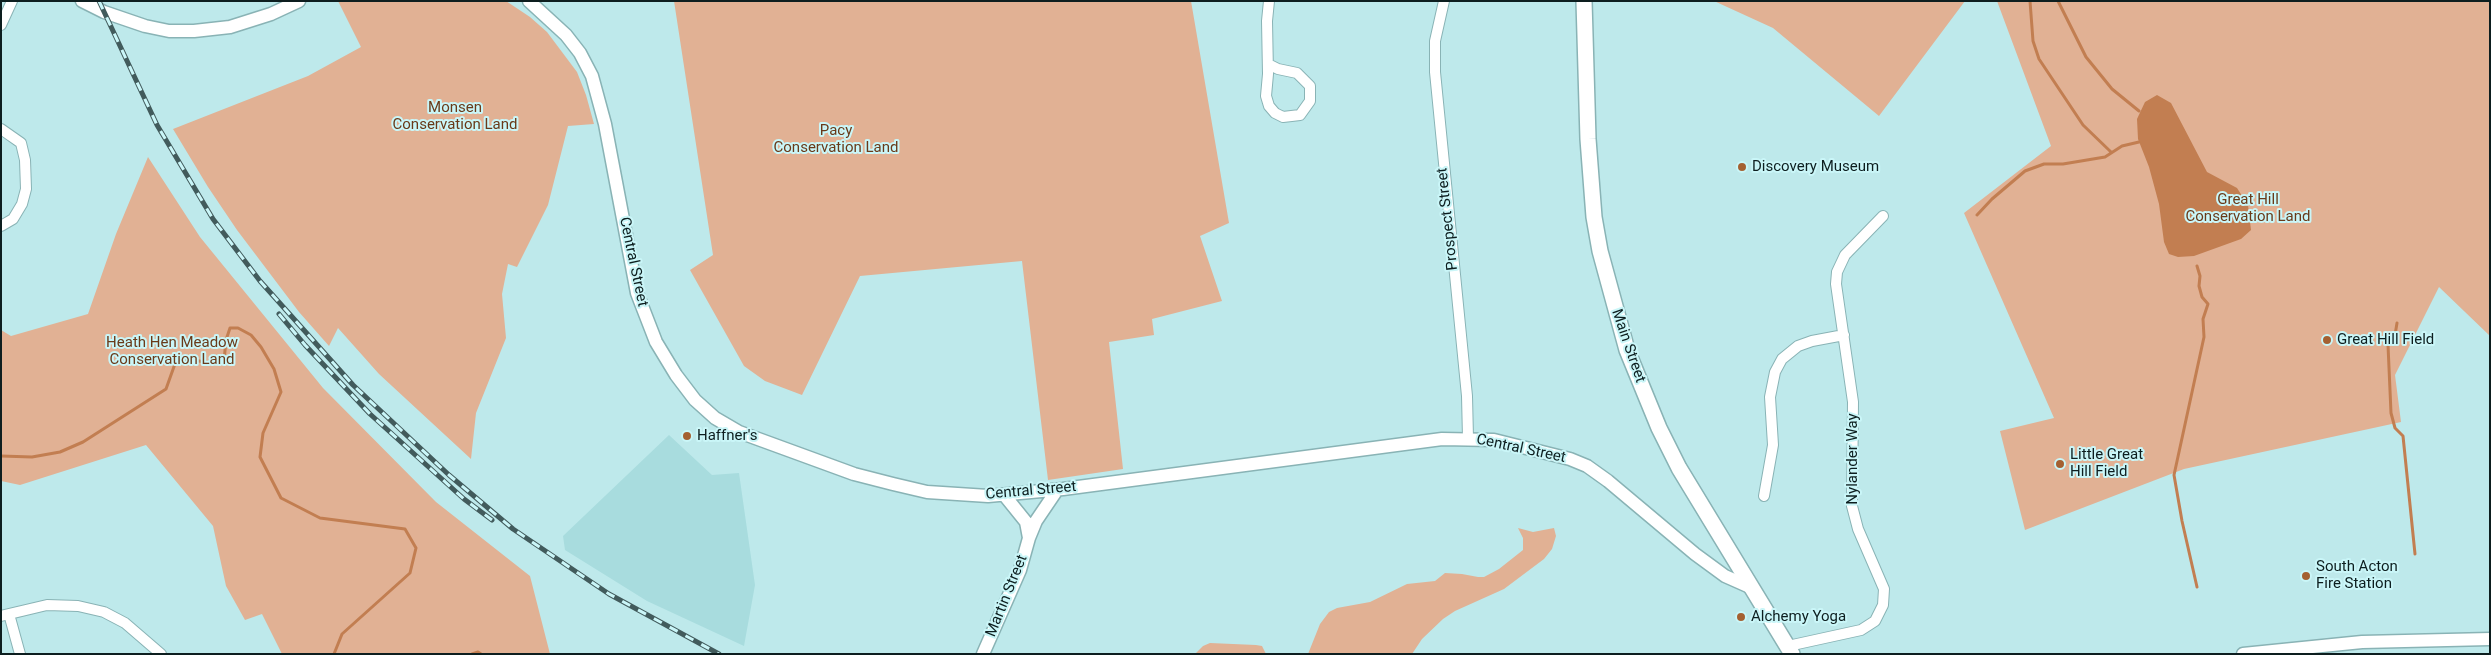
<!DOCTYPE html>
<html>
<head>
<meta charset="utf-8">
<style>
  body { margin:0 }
  #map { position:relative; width:2491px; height:655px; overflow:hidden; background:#bee9eb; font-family:Roboto,sans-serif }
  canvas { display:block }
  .frame { position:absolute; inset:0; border:2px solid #0d1e1f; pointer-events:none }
</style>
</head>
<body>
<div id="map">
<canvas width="2491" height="655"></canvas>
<div class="frame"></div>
</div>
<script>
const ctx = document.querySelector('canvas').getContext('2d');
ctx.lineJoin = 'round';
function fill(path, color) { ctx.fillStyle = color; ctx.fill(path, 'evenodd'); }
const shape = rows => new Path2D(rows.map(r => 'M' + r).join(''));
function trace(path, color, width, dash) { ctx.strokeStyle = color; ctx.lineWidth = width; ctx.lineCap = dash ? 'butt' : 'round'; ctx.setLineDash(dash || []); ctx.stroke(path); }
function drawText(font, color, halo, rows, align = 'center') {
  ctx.font = font + ' Roboto,sans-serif'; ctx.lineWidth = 4; ctx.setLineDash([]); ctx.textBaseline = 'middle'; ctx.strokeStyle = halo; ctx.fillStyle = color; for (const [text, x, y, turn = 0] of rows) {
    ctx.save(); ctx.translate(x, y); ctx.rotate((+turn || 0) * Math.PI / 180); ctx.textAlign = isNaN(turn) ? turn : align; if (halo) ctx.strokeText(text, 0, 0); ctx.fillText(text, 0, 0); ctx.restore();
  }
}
fill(shape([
  [669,435,712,475,739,473,755,585,744,646,647,601,565,550,563,536]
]), '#a8dcde');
fill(shape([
  [338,1,506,1,530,17,547,32,577,72,586,95,594,124,568,126,548,205,517,267,508,264,502,294,506,338,476,413,471,459,379,374,338,328,329,346,299,312,237,230,208,187,173,129,308,76,361,47],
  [674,1,1191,1,1229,223,1200,236,1222,301,1152,319,1154,335,1109,342,1123,469,1048,480,1022,261,860,276,802,395,765,381,744,366,690,270,713,255],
  [1714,1,1965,1,1879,116,1773,28],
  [1997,1,2490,1,2490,336,2439,287,2395,375,2401,422,2184,469,2025,530,2000,431,2054,418,1964,213,2051,146],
  [148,157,200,237,323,388,436,502,530,576,550,654,282,654,262,614,245,620,226,586,213,526,146,445,20,485,1,481,1,330,11,336,88,314,116,234],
  [1518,528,1533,532,1554,528,1556,536,1552,549,1544,559,1504,589,1455,611,1443,619,1422,639,1412,654,1308,654,1320,624,1329,612,1337,608,1370,602,1407,584,1435,581,1445,573,1462,574,1478,577,1484,577,1499,569,1523,550,1523,538],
  [1210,643,1256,645,1262,646,1266,654,1195,654,1203,646]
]), '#e1b194');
fill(shape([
  [2157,95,2171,103,2207,172,2237,188,2248,205,2251,230,2241,239,2194,256,2178,257,2169,254,2164,242,2159,204,2149,167,2138,139,2137,119,2145,102]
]), '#c27e51');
trace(shape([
  [2030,1,2033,41,2039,59,2083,125,2111,152],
  [2058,1,2086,57,2112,89,2139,111],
  [1977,215,1992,199,2025,171,2044,164,2063,164,2105,157,2122,146,2139,142],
  [2197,266,2200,276,2199,286,2202,297,2208,304,2203,319,2204,337,2174,475,2182,521,2197,587],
  [2397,323,2395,335,2388,345,2391,413,2395,428,2403,436,2415,554],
  [1,456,32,457,60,452,83,442,166,389,176,361,189,359,214,364,224,361,226,340,230,328,238,328,251,335,261,347,274,369,281,392,263,433,260,457,281,498,320,518,405,529,416,548,410,573,342,634,334,654],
  [472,654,478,652,481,654]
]), '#c27e51', 3);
const minor = shape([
  [1444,1,1435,41,1435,72,1467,396,1468,438],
  [1,25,12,1],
  [1268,64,1278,69,1297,73,1310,86,1310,101,1300,115,1283,117,1275,113,1269,106,1266,96,1268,74,1267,21,1269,1],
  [1,129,21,143,25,160,26,189,22,204,13,219,1,226],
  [1764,496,1773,445,1770,397,1775,372,1782,359,1798,346,1812,341,1844,335],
  [9,614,20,654],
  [1,616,47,605,78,606,104,612,125,623,161,654],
  [1788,646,1861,630,1875,621,1883,605,1884,589,1858,529,1852,506,1853,402,1836,284,1837,272,1845,255,1883,216]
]);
const tertiary = shape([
  [82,1,104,12,145,26,169,31,194,31,230,27,271,14,299,1],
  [529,1,566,35,580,53,592,76,605,124,637,293,656,342,676,375,695,400,715,418,739,432,854,474,893,484,927,492,988,496,1063,489,1442,439,1494,440,1570,459,1587,466,1608,481,1695,554,1725,576,1752,588],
  [1029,538,1036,521,1057,490],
  [983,654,1020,570,1029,538,1026,522,1005,496],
  [2243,654,2362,642,2490,639]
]);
const secondary = shape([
  [1584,1,1588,139,1594,217,1600,251,1627,350,1659,428,1679,468,1792,654]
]);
trace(minor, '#89b3b5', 12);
trace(tertiary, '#89b3b5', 15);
trace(secondary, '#89b3b5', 18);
trace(minor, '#fff', 10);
trace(tertiary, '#fff', 12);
trace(secondary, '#fff', 15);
const rail = shape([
  [99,1,157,125,213,219,260,281,353,385,449,475,513,529,609,594,719,654],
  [279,314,305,345,370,414,464,499,492,520]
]);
trace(rail, '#425b5c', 5);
trace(rail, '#caf6f8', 3, [9]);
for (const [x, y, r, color] of [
  [1742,167,5,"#a46031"],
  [2327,340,5,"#a46031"],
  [687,436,5,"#a46031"],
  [2060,464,5,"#a46031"],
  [2306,576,5,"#a46031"],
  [1741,617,5,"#a46031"]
]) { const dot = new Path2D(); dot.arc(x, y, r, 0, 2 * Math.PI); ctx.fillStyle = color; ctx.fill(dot); trace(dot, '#caf6f8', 2); }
drawText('15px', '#693a19', '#caf6f8', [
  ["Monsen",455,108],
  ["Conservation Land",455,125],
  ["Pacy",836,131],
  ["Conservation Land",836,148],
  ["Great Hill",2248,200],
  ["Conservation Land",2248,217],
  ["Heath Hen Meadow",172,343],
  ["Conservation Land",172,360]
]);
drawText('15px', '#0d1e1f', '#caf6f8', [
  ["Discovery Museum",1752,167],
  ["Great Hill Field",2337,340],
  ["Haffner's",697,436],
  ["Little Great",2070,455],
  ["Hill Field",2070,472],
  ["South Acton",2316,567],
  ["Fire Station",2316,584],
  ["Alchemy Yoga",1751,617]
], 'left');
drawText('15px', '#0d1e1f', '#caf6f8', [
  ["Prospect Street",1448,219,-96],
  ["Central Street",633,262,78],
  ["Main Street",1628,346,71],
  ["Central Street",1521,449,12],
  ["Nylander Way",1853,459,-90],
  ["Central Street",1031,491,-5],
  ["Martin Street",1007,596,-68]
]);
</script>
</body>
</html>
